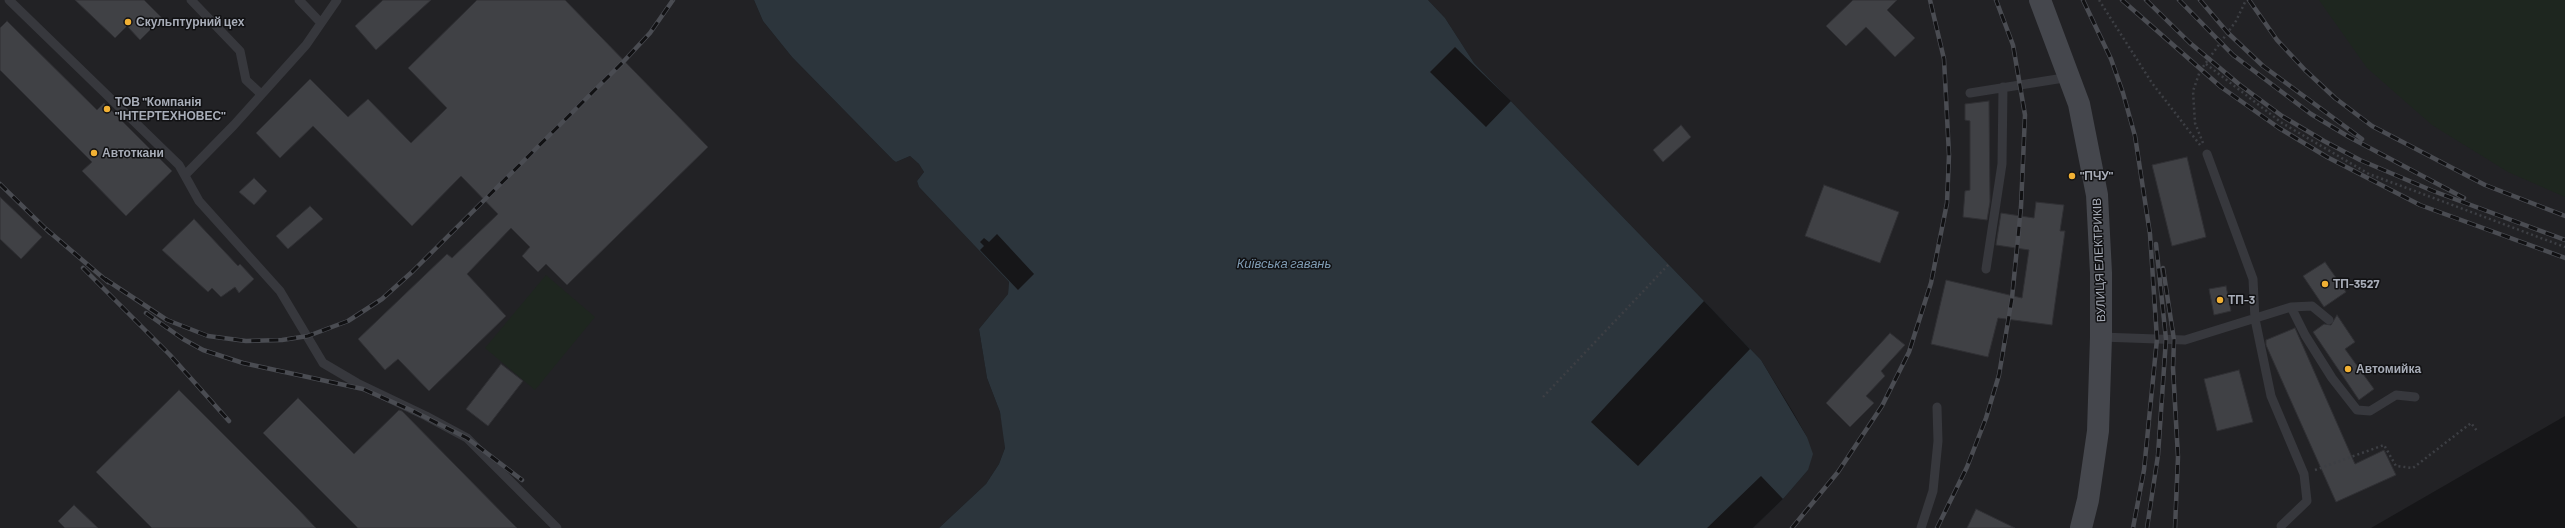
<!DOCTYPE html>
<html>
<head>
<meta charset="utf-8">
<style>
  body { margin:0 }
  canvas { display:block; background:#161618 }
</style>
</head>
<body>
<canvas width="2565" height="528"></canvas>
<script>
const ctx = document.querySelector('canvas').getContext('2d');
ctx.lineJoin = 'round';
function fill(path, color) { ctx.fillStyle = color; ctx.fill(path, 'evenodd'); }
const shape = rows => new Path2D(rows.map(r => 'M' + r).join(''));
function trace(path, color, width, dash) { ctx.strokeStyle = color; ctx.lineWidth = width; ctx.lineCap = dash ? 'butt' : 'round'; ctx.setLineDash(dash || []); ctx.stroke(path); }
function drawText(font, color, halo, rows, align = 'center') {
  ctx.font = font + ' Barlow,sans-serif'; ctx.lineWidth = 3; ctx.setLineDash([]); ctx.textBaseline = 'middle'; ctx.strokeStyle = halo; ctx.fillStyle = color; for (const [text, x, y, turn = 0] of rows) {
    ctx.save(); ctx.translate(x, y); ctx.rotate((+turn || 0) * Math.PI / 180); ctx.textAlign = isNaN(turn) ? turn : align; if (halo) ctx.strokeText(text, 0, 0); ctx.fillText(text, 0, 0); ctx.restore();
  }
}
fill(shape([
  [0,0,754,0,763,21,792,57,893,160,896,162,910,156,919,164,924,172,917,181,919,187,1009,282,1008,294,979,329,987,378,1000,412,1004,433,1005,448,999,464,986,484,939,528,0,528],
  [1428,0,2394,0,2565,158,2565,416,2371,528,1753,528,1783,499,1808,470,1807,437,1793,412,1761,360,1474,63,1445,18]
]), '#222225');
fill(shape([
  [2319,0,2565,0,2565,197,2508,172,2432,125,2367,68],
  [546,275,595,317,535,390,485,348]
]), '#1e261f');
fill(shape([
  [754,0,1428,0,1445,18,1474,63,1761,360,1807,437,1813,454,1808,470,1783,499,1753,528,939,528,986,484,999,464,1005,448,1000,412,987,378,979,329,1008,294,1009,282,919,187,917,181,924,172,919,164,910,156,896,162,893,160,792,57,763,21]
]), '#2c353c');
fill(shape([
  [1455,47,1511,101,1486,127,1430,72],
  [997,234,1034,274,1018,290,980,250,984,246,980,242,984,238,989,242],
  [1704,301,1750,349,1638,466,1591,422],
  [1761,476,1783,499,1753,528,1707,528]
]), '#161618');
const building = shape([
  [75,0,144,0,162,18,140,40,127,26,115,38,75,0],
  [383,0,431,0,376,50,355,26,383,0],
  [477,0,565,0,708,147,567,285,546,264,538,272,522,256,530,247,511,228,467,274,506,316,429,391,398,359,385,370,358,339,447,254,452,258,498,214,461,176,412,226,313,126,280,158,256,133,310,79,348,117,368,99,411,143,447,108,408,68,477,0],
  [1853,0,1897,0,1887,10,1915,38,1895,57,1866,27,1846,46,1826,26,1853,0],
  [7,21,97,110,104,103,172,171,126,216,82,171,92,162,0,70,0,28,7,21],
  [1989,101,1990,202,1987,220,1963,217,1965,191,1970,190,1970,121,1965,120,1965,104,1989,101],
  [1681,125,1691,137,1663,162,1653,150,1681,125],
  [2187,157,2206,237,2172,246,2152,165,2187,157],
  [254,178,267,191,254,205,239,192,254,178],
  [1824,185,1899,212,1880,263,1805,236,1824,185],
  [0,197,42,237,21,259,0,239,0,197],
  [2036,202,2064,205,2060,231,2065,231,2052,325,1998,318,1988,357,1931,344,1946,280,2022,298,2029,250,1996,245,2001,213,2034,218,2036,202],
  [310,206,323,219,288,249,276,236,310,206],
  [194,219,238,266,240,264,254,279,239,293,235,287,221,297,212,288,208,292,162,250,194,219],
  [2325,262,2346,292,2324,307,2303,276,2325,262],
  [2226,286,2231,311,2214,315,2209,289,2226,286],
  [2337,315,2355,342,2345,349,2374,389,2359,400,2313,332,2324,324,2331,325,2337,315],
  [2295,328,2355,464,2384,450,2396,475,2336,502,2266,345,2266,340,2295,328],
  [1890,333,1905,345,1881,371,1885,376,1866,396,1874,403,1850,427,1826,403,1890,333],
  [501,364,523,381,488,426,466,409,501,364],
  [2239,370,2253,422,2217,431,2204,379,2239,370],
  [179,390,299,510,316,528,152,528,96,472,179,390],
  [298,398,354,454,399,410,402,411,517,528,358,528,263,433,298,398],
  [74,505,98,528,65,528,58,521,74,505],
  [1976,509,2015,528,1967,528,1976,509]
]);
fill(building, '#404145');
trace(building, '#303034', 1);
trace(shape([
  [2099,0,2152,83,2200,145],
  [2206,64,2282,123,2369,174,2565,247],
  [2203,143,2195,123,2193,91,2200,71,2236,21,2246,0],
  [1543,397,1669,264],
  [2315,470,2384,445,2396,466,2413,468,2471,423,2477,431]
]), '#3d3f44', 2.5, [2, 3]);
trace(shape([
  [9,0,179,165,199,201,280,291,323,363,357,383,426,416,467,438,557,528],
  [191,0,240,51,246,80,261,94],
  [299,0,321,23],
  [1970,93,2070,77],
  [2207,154,2253,279,2255,319,2271,396,2304,474,2307,501,2281,526],
  [185,175,234,125,306,45,337,0],
  [1986,269,2002,164,2003,87],
  [2291,307,2305,335,2332,378,2357,410,2370,411,2396,395,2415,397],
  [2101,337,2185,340,2291,307,2312,306,2329,320],
  [1921,528,1933,491,1938,441,1937,407]
]), '#37383d', 9);
trace(shape([
  [2040,0,2079,104,2097,195,2101,273,2101,337,2098,431,2088,500,2081,528]
]), '#45474d', 22);
const rail = shape([
  [2083,0,2111,59,2123,93,2135,136,2150,234,2157,339,2144,470,2133,528],
  [2122,0,2221,87,2279,128,2327,157,2420,205,2565,258],
  [2146,0,2190,43,2240,85,2282,116,2324,141,2360,160,2433,191,2565,240],
  [2179,0,2233,55,2311,114,2349,137,2464,198],
  [2200,0,2228,33,2263,66,2362,139],
  [2249,0,2277,40,2305,70,2335,98,2372,126,2485,185,2565,216],
  [0,184,50,233],
  [46,229,108,282],
  [83,268,170,355,229,421],
  [2163,268,2174,340,2173,368,2178,457,2175,528],
  [105,279,167,320,208,336,246,341,282,340,308,336,348,321,382,299,412,272,624,61,650,33,673,0],
  [146,313,183,339,203,350,243,363,363,389,413,411,467,438,522,480],
  [1792,528,1838,472,1882,406,1909,352,1931,283,1947,203,1949,155,1944,59,1930,0],
  [1937,528,1967,467,1986,418,1999,375,2012,298,2021,207,2025,115,2013,45,1996,0],
  [2147,528,2158,455,2166,339,2156,244]
]);
trace(rail, '#4a4c52', 4.5);
trace(rail, '#111113', 3, [9]);
for (const [x, y, r, color] of [
  [128,22,4,"#f2b134"],
  [107,109,4,"#f2b134"],
  [94,153,4,"#f2b134"],
  [2072,176,4,"#f2b134"],
  [2325,284,4,"#f2b134"],
  [2220,300,4,"#f2b134"],
  [2348,369,4,"#f2b134"]
]) { const dot = new Path2D(); dot.arc(x, y, r, 0, 2 * Math.PI); ctx.fillStyle = color; ctx.fill(dot); trace(dot, '#111113', 1.5); }
drawText('bold 12px', '#a8adb8', '#111113', [
  ["Скульптурний цех",136,22],
  ["ТОВ \"Компанія",115,102],
  ["\"ІНТЕРТЕХНОВЕС\"",115,116],
  ["Автоткани",102,153],
  ["\"ПЧУ\"",2080,176],
  ["ТП-3527",2333,284],
  ["ТП-3",2228,300],
  ["Автомийка",2356,369]
], 'left');
drawText('12px', '#a8adb8', '#111113', [
  ["ВУЛИЦЯ ЕЛЕКТРИКІВ",2099,260,-92]
]);
drawText('italic 13px', '#7f9bb3', '#111113', [
  ["Київська гавань",1284,264]
]);
</script>
</body>
</html>
